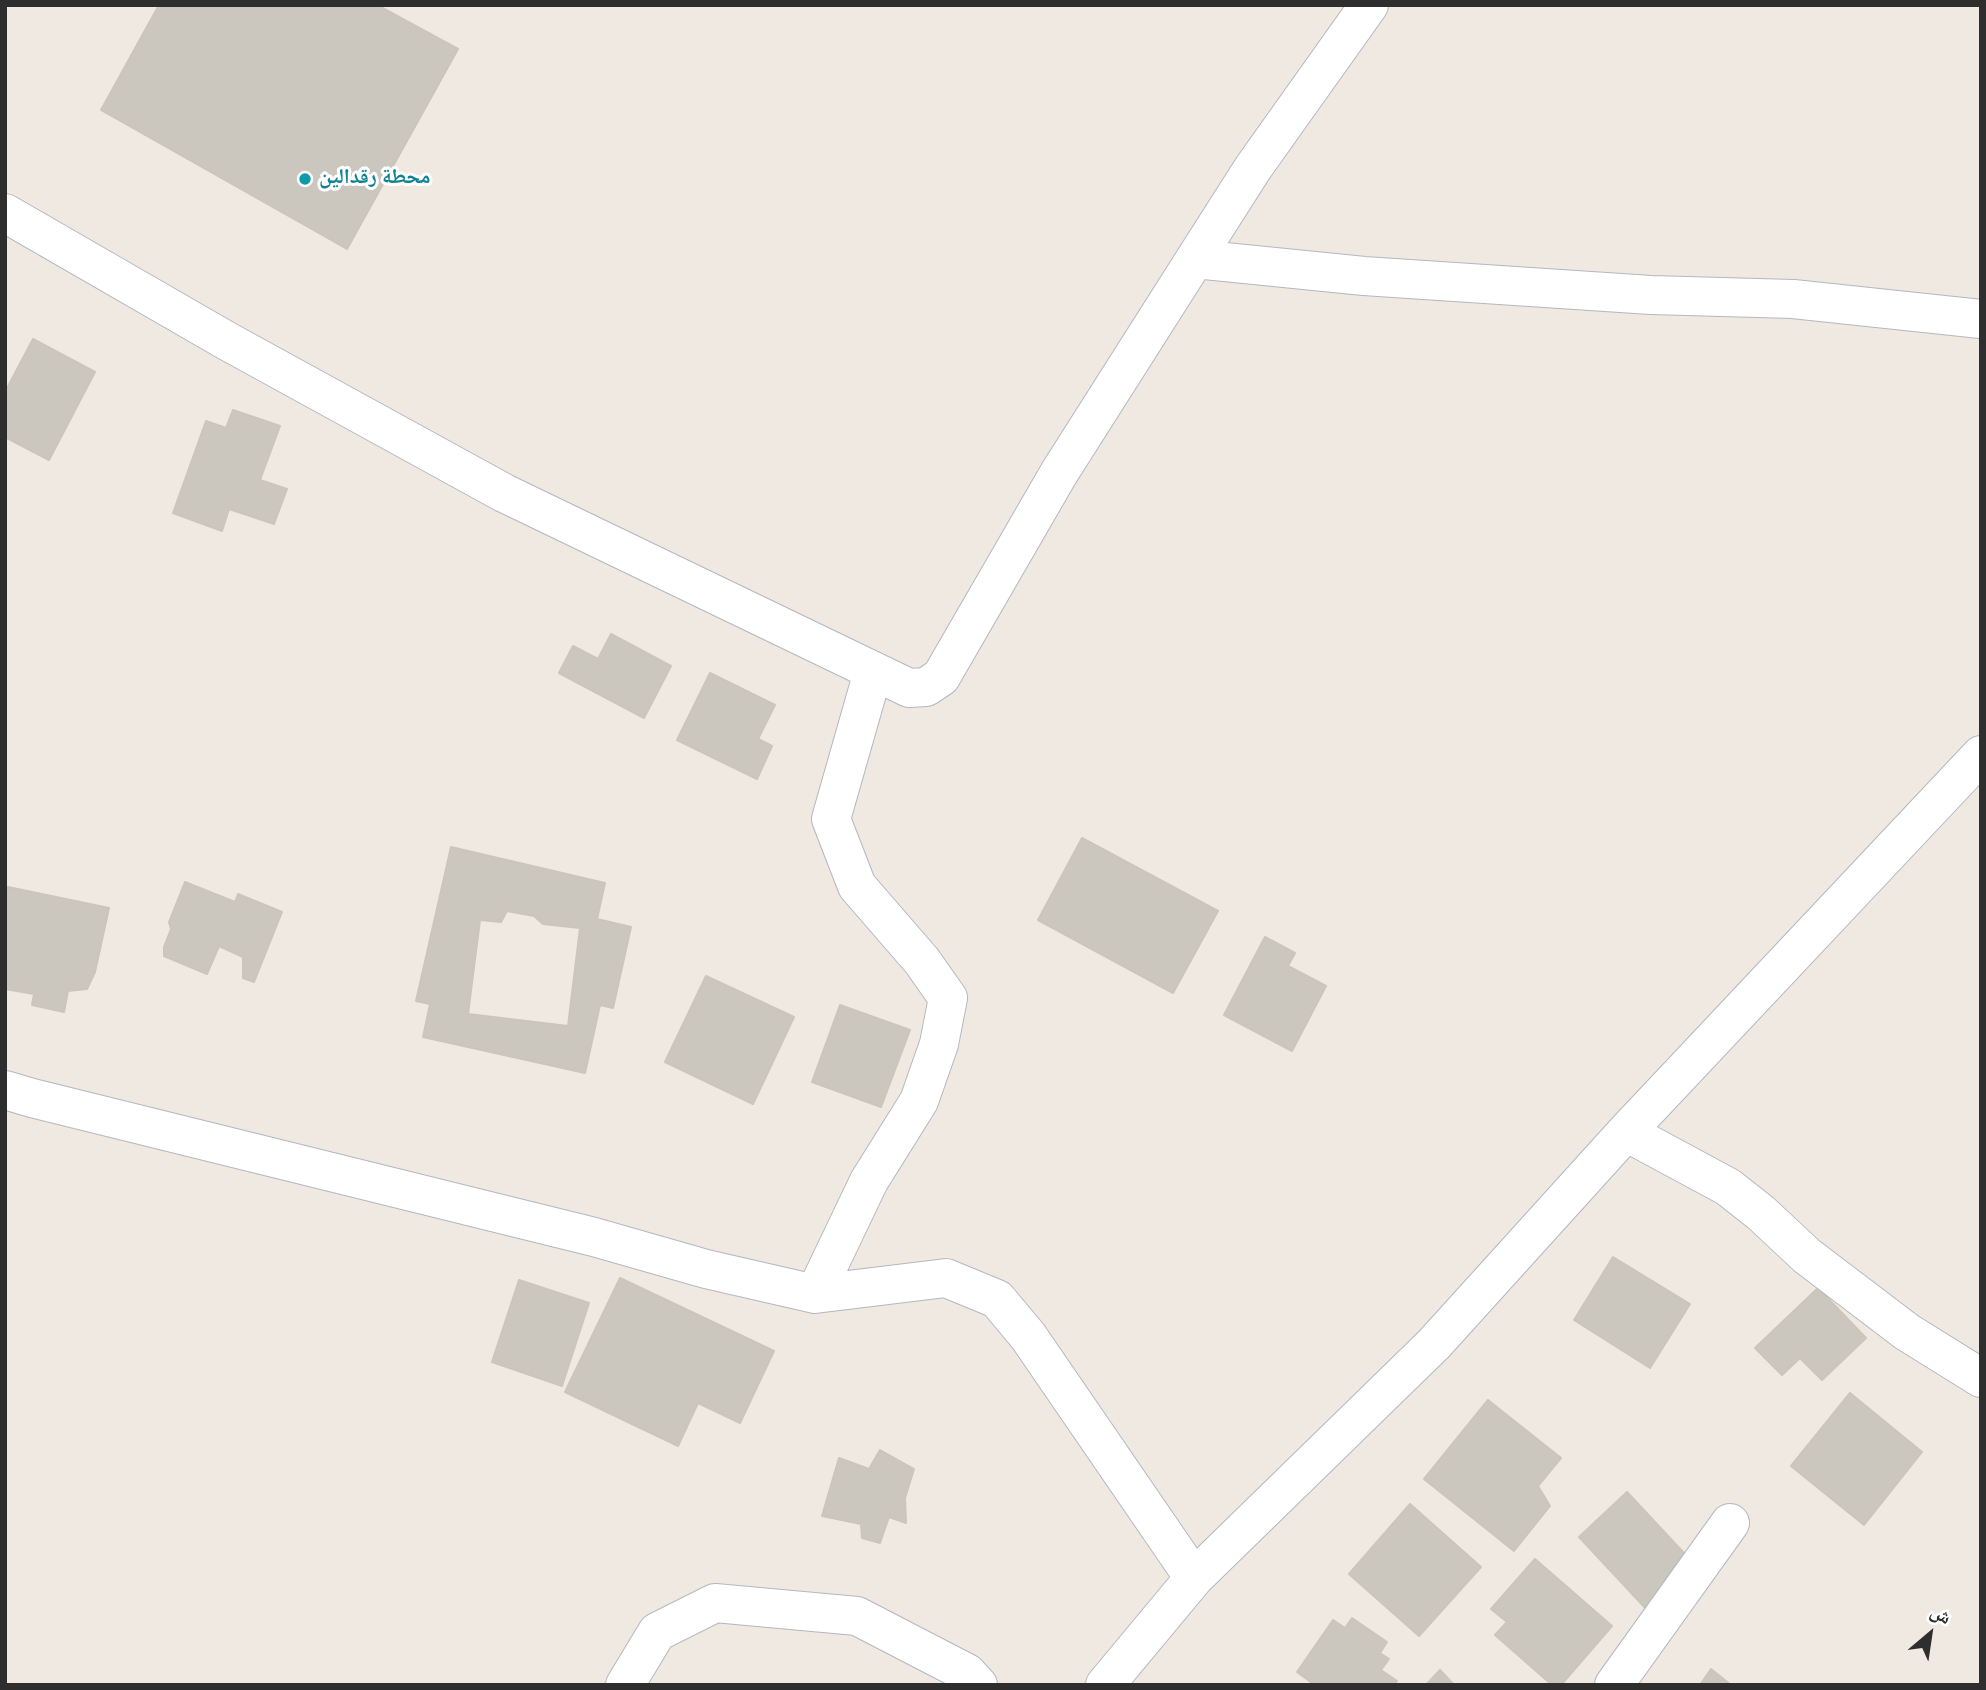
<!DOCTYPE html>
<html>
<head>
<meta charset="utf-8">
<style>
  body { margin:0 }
  #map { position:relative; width:1986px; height:1690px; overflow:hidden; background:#efe9e1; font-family:Overpass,"Noto Naskh Arabic",sans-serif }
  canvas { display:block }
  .frame { position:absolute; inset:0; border:7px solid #2e2e2e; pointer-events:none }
  .north { position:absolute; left:1895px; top:1599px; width:70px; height:70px; -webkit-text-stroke:5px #fff; paint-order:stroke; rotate:29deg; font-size:19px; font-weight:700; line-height:28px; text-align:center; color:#2e2e2e }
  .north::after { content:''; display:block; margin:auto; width:24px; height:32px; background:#2e2e2e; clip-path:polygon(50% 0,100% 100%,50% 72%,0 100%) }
</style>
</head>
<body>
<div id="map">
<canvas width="1986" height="1690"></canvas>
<div class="frame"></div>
<div class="north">ش</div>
</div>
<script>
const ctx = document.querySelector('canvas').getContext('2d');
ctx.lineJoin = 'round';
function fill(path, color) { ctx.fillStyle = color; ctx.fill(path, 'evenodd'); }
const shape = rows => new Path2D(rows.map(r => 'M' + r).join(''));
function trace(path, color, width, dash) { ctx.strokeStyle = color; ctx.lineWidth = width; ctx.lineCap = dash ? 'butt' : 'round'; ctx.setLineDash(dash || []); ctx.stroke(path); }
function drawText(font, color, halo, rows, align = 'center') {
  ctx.font = font + ' Overpass,"Noto Naskh Arabic",sans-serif'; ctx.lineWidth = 6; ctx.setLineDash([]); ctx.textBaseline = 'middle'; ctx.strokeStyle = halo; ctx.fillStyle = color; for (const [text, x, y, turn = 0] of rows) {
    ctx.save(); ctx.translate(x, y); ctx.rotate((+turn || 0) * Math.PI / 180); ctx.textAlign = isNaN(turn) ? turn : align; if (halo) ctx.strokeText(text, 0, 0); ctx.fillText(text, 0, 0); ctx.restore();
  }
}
const building = shape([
  [159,5,377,5,458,49,347,249,101,110,159,5],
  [33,339,95,372,49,460,5,437,5,392,33,339],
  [233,410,280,426,260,480,287,489,274,524,229,509,222,531,173,513,206,421,226,428,233,410],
  [611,634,671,666,644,718,559,673,573,646,598,659,611,634],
  [710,673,775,705,758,739,772,746,757,779,677,740,710,673],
  [1082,838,1218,911,1173,993,1038,920,1082,838],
  [451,847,605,883,597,919,631,927,613,1008,600,1005,585,1073,423,1037,430,1004,416,1001,451,847],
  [185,882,235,902,238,894,282,912,254,982,243,978,243,957,219,946,207,974,164,956,164,947,171,929,169,922,185,882],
  [8,887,109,908,95,972,87,989,68,991,64,1012,32,1005,34,994,5,989,5,903,8,887],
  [507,911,534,916,543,924,580,928,568,1026,468,1014,480,920,501,922,507,911],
  [1265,937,1295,953,1288,966,1326,986,1292,1051,1224,1015,1265,937],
  [706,976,794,1017,753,1104,665,1062,706,976],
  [840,1005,910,1030,881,1107,812,1082,840,1005],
  [1613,1257,1690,1304,1650,1368,1574,1320,1613,1257],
  [620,1278,774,1351,740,1423,698,1403,678,1446,565,1392,620,1278],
  [519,1280,589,1303,562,1386,492,1362,519,1280],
  [1818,1288,1866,1338,1822,1380,1800,1358,1782,1375,1755,1348,1818,1288],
  [1850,1393,1922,1452,1864,1525,1791,1466,1850,1393],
  [1488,1400,1561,1458,1538,1486,1550,1506,1514,1551,1424,1479,1488,1400],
  [880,1450,914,1469,905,1498,906,1523,889,1517,880,1543,862,1538,861,1524,822,1516,839,1458,869,1469,880,1450],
  [1627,1492,1697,1567,1649,1612,1579,1537,1627,1492],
  [1410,1504,1481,1567,1419,1636,1349,1574,1410,1504],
  [1535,1559,1612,1626,1561,1685,1552,1685,1495,1635,1507,1622,1491,1609,1535,1559],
  [1352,1618,1387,1642,1380,1653,1389,1659,1381,1670,1397,1681,1394,1685,1310,1685,1312,1683,1297,1672,1333,1620,1345,1628,1352,1618],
  [1711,1669,1731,1685,1700,1685,1711,1669],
  [1440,1670,1454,1685,1426,1685,1440,1670]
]);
fill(building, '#cbc7bf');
trace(building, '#cbc5ba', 2);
const minor = shape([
  [1369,5,1253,168,1195,259,1364,276,1651,295,1793,299,1981,319],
  [5,213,227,341,504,493,909,688,926,687,941,677,1059,473,1195,259],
  [5,1090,32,1098,594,1237,706,1269,815,1294,946,1278,997,1299,1028,1336,1194,1578],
  [1626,1132,1728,1187,1761,1213,1807,1256,1907,1332,1981,1378],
  [815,1294,869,1181,919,1101,939,1044,948,998,922,961,857,886,831,819,873,672],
  [625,1685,657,1632,715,1603,857,1616,967,1673,978,1685],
  [1105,1685,1194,1578,1434,1344,1626,1132,1981,755],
  [1614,1685,1730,1523]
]);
trace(minor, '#b4b7c1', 40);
trace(minor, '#fff', 38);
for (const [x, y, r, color] of [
  [305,179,7,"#0f9aa8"]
]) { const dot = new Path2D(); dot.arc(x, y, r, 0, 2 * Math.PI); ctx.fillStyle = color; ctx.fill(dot); trace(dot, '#fff', 2.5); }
drawText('bold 21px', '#0d838f', '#fff', [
  ["محطة رقدالين",319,179]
], 'left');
</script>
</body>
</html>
